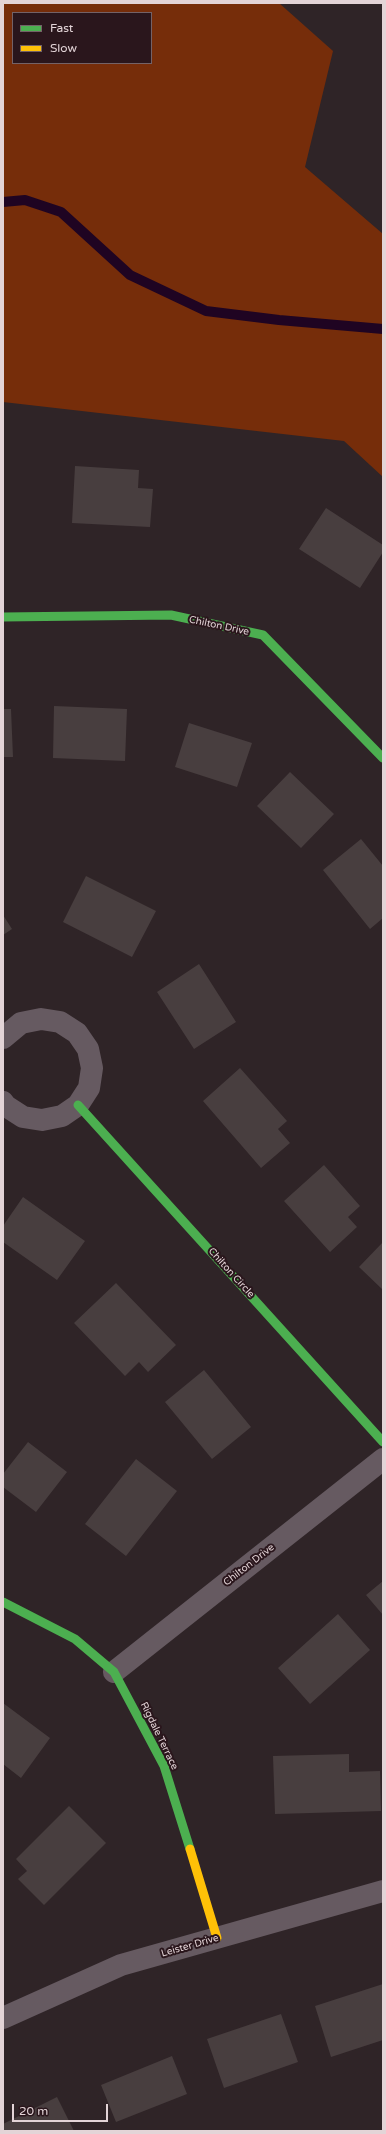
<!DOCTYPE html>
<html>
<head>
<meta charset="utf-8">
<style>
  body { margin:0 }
  #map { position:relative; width:386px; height:2134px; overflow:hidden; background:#2f2427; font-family:"Varela Round",sans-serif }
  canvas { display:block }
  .frame { position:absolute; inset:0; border:4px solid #e3d4d7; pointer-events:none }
  .legend { position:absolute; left:12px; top:12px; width:140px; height:52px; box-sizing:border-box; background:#2a161c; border:1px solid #746267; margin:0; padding:5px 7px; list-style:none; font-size:12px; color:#e3d4d7 }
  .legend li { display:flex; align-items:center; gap:8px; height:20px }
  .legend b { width:20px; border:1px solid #746267 }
  .scale { position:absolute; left:12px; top:2104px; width:96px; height:18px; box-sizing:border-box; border:2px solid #e3d4d7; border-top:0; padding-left:5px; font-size:12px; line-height:14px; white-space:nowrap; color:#e3d4d7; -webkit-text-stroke:3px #2a161c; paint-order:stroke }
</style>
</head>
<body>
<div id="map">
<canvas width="386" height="2134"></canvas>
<div class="frame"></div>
<ul class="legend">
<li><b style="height:5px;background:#4caf50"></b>Fast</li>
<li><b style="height:5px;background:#ffc107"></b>Slow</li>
</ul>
<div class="scale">20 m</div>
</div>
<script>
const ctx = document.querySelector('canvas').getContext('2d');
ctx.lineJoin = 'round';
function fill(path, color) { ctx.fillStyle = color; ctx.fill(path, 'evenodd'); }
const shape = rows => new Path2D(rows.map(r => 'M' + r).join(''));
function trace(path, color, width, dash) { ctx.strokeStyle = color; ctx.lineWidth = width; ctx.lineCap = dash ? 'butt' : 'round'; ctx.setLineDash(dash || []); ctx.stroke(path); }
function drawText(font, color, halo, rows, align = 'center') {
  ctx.font = font + ' "Varela Round",sans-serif'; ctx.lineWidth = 4; ctx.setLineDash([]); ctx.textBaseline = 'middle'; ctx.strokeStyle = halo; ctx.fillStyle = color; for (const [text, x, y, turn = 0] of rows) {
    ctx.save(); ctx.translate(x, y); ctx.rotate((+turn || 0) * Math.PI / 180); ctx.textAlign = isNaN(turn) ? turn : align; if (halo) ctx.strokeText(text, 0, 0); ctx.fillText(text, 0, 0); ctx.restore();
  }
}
fill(shape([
  [3,3,279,3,333,51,305,167,383,234,383,477,344,441,3,402],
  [13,13,151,13,151,63,13,63]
]), '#762d0a');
trace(shape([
  [3,202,25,200,61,212,130,275,206,311,279,320,383,329]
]), '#1f0422', 10);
fill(shape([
  [75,466,139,470,138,488,153,489,150,527,72,523],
  [326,508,383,545,383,552,360,588,299,549],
  [54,706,127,709,125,761,53,758],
  [3,709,11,709,13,757,3,757],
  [189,723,252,743,237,787,175,767],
  [290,772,334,814,301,848,257,806],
  [361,839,383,866,383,918,370,929,323,870],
  [86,876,156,911,132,957,63,922],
  [3,915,12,929,3,935],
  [199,964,236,1022,194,1049,157,992],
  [240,1068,287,1121,278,1129,290,1143,261,1168,203,1101],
  [324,1165,360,1206,348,1217,357,1227,330,1252,284,1201],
  [23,1197,85,1241,57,1280,3,1242,3,1226],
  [383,1242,383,1290,359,1267],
  [116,1283,176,1345,148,1372,139,1362,125,1376,74,1323],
  [204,1370,251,1427,212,1459,165,1402],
  [28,1442,67,1472,36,1512,3,1487,3,1474],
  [136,1459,177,1491,126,1556,85,1524],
  [383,1581,383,1615,366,1595],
  [338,1614,370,1650,310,1704,278,1668],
  [3,1703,50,1738,21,1778,3,1764],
  [349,1754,349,1772,380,1771,381,1811,275,1814,273,1756],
  [69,1806,106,1843,44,1905,18,1879,27,1871,16,1859],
  [383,1984,383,2040,331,2057,315,2006],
  [281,2014,298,2062,224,2088,207,2039],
  [172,2056,187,2094,116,2122,101,2085],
  [57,2097,74,2131,3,2131,3,2124]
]), '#483e3f');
trace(shape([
  [3,1038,21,1023,41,1019,60,1022,77,1033,88,1049,92,1068,89,1088,78,1105,62,1116,42,1120,23,1117,6,1106,3,1102],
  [114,1672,383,1459],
  [3,2018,121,1965,383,1891]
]), '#665a61', 22);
trace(shape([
  [3,617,171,615,263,635,383,758],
  [78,1105,383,1442],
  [3,1602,75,1639,114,1672,164,1766,190,1849]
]), '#4caf50', 9);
trace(shape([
  [190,1849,217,1938]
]), '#ffc107', 9);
drawText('10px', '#e3d4d7', '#2a161c', [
  ["Chilton Drive",219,626,12],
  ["Chilton Circle",231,1273,48],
  ["Chilton Drive",249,1565,-38],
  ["Rigdale Terrace",159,1736,64],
  ["Leister Drive",190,1946,-16]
]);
</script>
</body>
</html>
